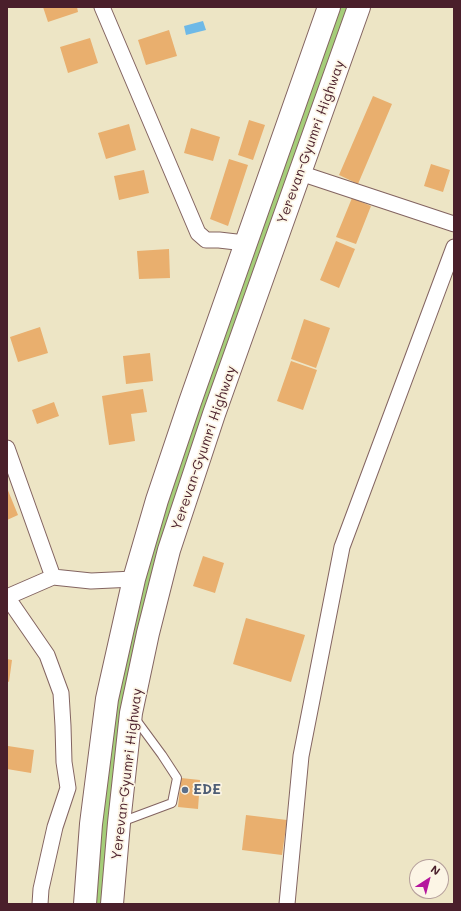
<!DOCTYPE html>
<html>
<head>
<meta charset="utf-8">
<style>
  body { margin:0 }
  #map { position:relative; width:461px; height:911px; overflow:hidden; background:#ede5c5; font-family:Mali,sans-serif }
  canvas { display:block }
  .frame { position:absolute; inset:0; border:8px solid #4a1f2b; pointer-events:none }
  .north { position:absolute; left:409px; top:859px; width:40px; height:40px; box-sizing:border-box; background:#fcf5e5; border:1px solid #b59f9b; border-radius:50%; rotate:36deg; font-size:11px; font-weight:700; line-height:16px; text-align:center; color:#4a1f2b }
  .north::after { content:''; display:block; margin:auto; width:14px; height:18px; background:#b5179e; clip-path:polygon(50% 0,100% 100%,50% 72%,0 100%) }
</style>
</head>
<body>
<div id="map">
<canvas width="461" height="911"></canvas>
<div class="frame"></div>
<div class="north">N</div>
</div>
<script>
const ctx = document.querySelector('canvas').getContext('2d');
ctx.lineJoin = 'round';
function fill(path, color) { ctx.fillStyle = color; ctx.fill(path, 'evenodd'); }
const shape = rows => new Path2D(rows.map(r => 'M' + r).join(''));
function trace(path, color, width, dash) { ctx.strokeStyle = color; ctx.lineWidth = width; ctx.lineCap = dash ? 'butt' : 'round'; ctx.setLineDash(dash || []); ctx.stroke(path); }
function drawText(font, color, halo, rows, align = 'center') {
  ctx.font = font + ' Mali,sans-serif'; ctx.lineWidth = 3.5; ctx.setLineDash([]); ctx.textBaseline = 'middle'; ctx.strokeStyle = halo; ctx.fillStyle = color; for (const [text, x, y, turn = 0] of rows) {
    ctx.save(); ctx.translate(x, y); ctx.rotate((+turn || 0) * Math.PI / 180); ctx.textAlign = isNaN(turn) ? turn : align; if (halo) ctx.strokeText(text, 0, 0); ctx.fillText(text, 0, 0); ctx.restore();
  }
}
fill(shape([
  [340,7,350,7,166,538,103,904,93,904,111,732,133,624,156,536,204,389]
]), '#a5ce79');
fill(shape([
  [203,21,206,30,186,35,184,26]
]), '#6eb9e7');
fill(shape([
  [43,7,77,7,78,12,48,22],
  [169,30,177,56,146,65,138,40],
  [90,38,98,63,68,73,60,47],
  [373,96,392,104,358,184,339,175],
  [249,120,265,125,253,160,238,155],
  [129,124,136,150,106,159,98,133],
  [191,128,220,137,213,161,184,153],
  [229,159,248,165,228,226,210,219],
  [431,164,450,170,443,192,424,186],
  [144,170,149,193,119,200,114,176],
  [352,198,371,206,356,244,336,237],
  [336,241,355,249,339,288,320,280],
  [169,249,170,278,139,279,137,251],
  [304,319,330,328,316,368,291,359],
  [40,327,48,353,18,362,10,337],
  [150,353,153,381,126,384,123,356],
  [291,361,317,370,303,410,277,401],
  [143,389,147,412,131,414,135,441,109,445,102,396],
  [54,402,59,416,37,424,32,410],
  [7,488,18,515,7,520],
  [203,556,224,563,215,593,193,586],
  [246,618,305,635,291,682,233,664],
  [7,659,12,660,9,682,7,681],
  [8,746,34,750,31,773,7,769],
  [181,778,200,780,198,809,178,807],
  [246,815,287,820,282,855,242,850]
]), '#e9af6e');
const lane = shape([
  [121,822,172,803,177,778,162,755,134,717]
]);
const street = shape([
  [102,7,198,233,206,240,219,240,245,243],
  [300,173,454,224],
  [7,448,53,577],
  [7,597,47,655,61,693,63,726,64,762,68,788,55,827,41,889,40,904],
  [7,597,53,577,91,581,134,579],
  [287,904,301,756,342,547,454,247]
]);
const highway = shape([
  [85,904,91,824,107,699,134,579,157,500,190,402,329,7],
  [112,904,119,823,131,713,148,633,169,550,214,414,359,7]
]);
trace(lane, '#836461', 10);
trace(street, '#836461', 17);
trace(highway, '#836461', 24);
trace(lane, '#fff', 8);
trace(street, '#fff', 15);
trace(highway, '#fff', 22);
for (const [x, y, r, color] of [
  [185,790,4,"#5c6f8a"]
]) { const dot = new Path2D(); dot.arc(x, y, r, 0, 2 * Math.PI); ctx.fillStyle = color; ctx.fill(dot); trace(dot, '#fcf5e5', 1.5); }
drawText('14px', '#4a1f2b', '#fcf5e5', [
  ["Yerevan-Gyumri Highway",311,142,-70],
  ["Yerevan-Gyumri Highway",204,448,-71],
  ["Yerevan-Gyumri Highway",127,774,-83]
]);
drawText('bold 14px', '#4e5e75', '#fcf5e5', [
  ["EDE",193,790]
], 'left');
</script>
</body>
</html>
